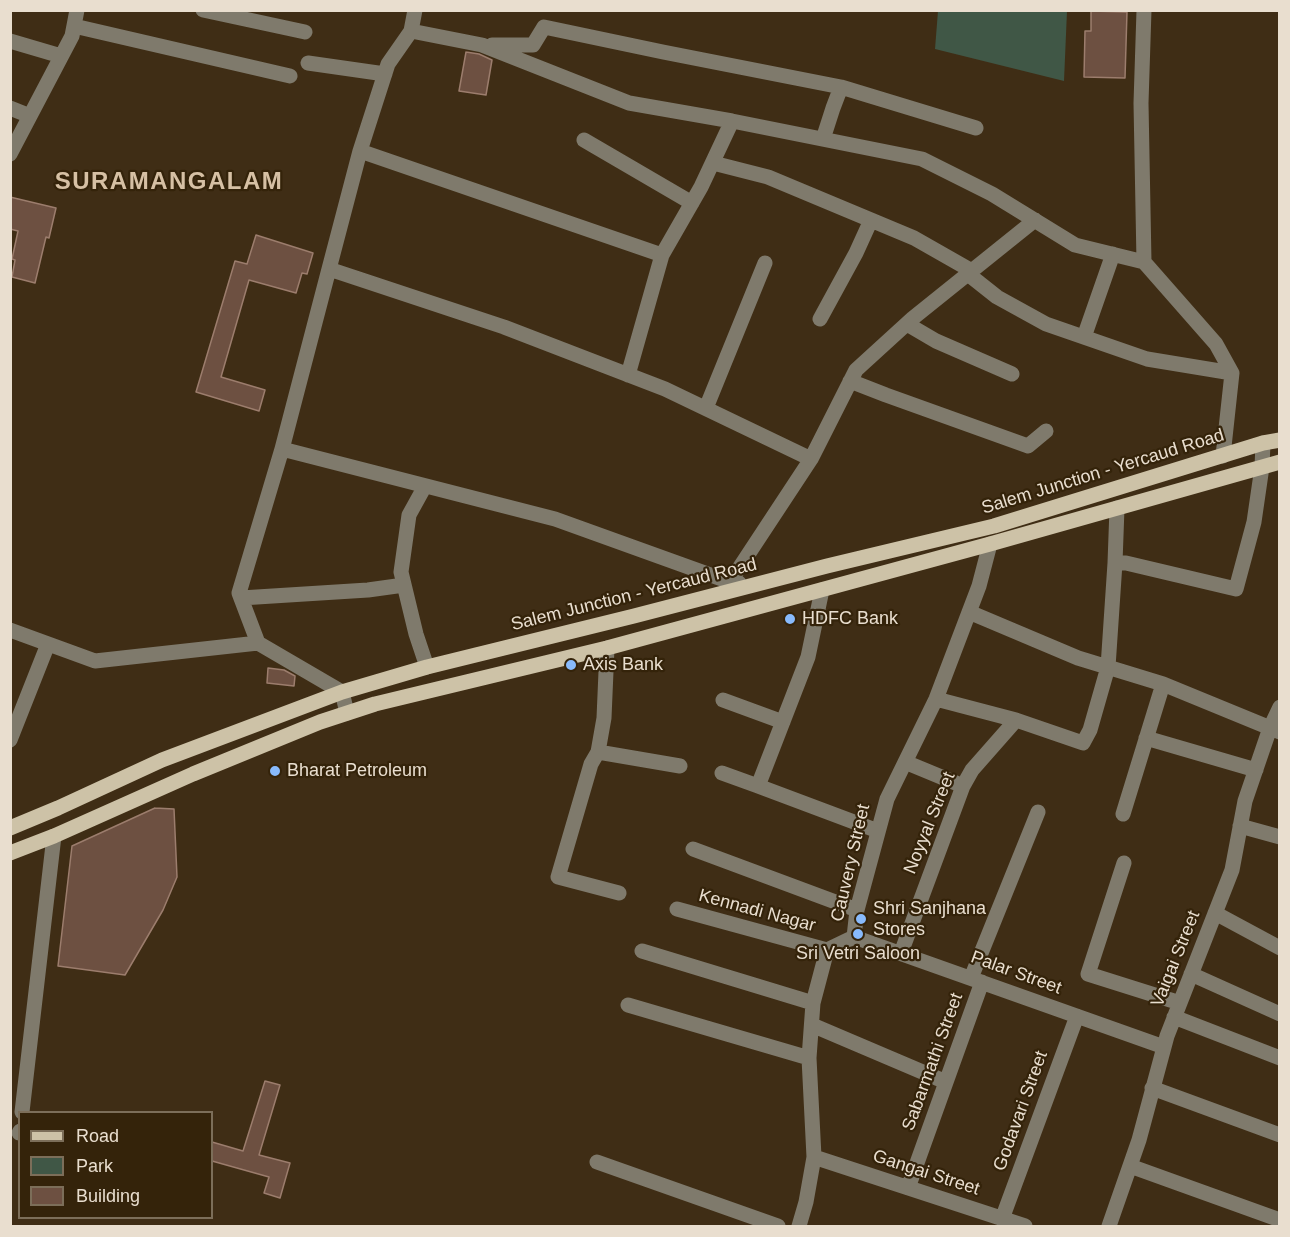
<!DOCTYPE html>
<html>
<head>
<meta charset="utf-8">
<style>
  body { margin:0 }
  #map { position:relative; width:1290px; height:1237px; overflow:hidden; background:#3f2d15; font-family:Helvetica,sans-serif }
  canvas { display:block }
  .frame { position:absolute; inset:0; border:12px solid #e9decf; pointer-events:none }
  .legend { position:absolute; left:18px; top:1111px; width:195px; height:108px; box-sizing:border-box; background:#34230a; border:2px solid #7c6e59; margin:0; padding:8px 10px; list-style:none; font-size:18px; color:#e9decf }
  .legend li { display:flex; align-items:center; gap:12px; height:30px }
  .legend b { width:30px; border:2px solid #7c6e59 }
</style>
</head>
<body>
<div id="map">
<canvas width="1290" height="1237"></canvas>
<div class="frame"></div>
<ul class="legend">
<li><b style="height:8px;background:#cdc2a7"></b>Road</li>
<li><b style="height:16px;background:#405746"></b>Park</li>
<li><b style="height:16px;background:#6d5041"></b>Building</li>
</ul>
</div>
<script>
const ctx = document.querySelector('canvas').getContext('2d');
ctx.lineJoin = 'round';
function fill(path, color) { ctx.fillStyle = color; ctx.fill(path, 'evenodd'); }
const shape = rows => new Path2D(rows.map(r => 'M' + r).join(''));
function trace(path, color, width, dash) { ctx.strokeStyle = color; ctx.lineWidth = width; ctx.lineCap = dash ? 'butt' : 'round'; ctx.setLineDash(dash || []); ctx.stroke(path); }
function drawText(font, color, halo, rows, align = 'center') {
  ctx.font = font + ' Helvetica,sans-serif'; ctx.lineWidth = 4.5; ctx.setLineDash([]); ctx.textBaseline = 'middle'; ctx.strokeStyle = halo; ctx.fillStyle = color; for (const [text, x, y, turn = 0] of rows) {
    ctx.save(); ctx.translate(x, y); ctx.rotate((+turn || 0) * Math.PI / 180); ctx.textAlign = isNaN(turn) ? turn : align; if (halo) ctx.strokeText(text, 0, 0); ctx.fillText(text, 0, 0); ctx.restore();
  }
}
fill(shape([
  [938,11,1067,11,1064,81,935,49]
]), '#405746');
const building = shape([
  [1091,11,1127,12,1125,78,1084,77,1085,31,1091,31,1091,11],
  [466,52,479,54,492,60,486,95,459,91,466,52],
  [10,197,56,208,49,238,46,237,35,283,12,277,15,260,12,259,18,231,10,229,10,197],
  [256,235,313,253,307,274,302,273,296,293,249,280,221,377,265,390,259,411,196,392,235,261,247,264,256,235],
  [268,668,284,670,295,676,294,686,267,683,268,668],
  [155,808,174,809,177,877,163,910,125,975,58,966,72,846,155,808],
  [265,1081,280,1085,259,1155,290,1163,280,1198,264,1193,269,1177,212,1161,212,1142,243,1151,265,1081]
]);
fill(building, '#6d5041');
trace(building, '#9c7d6d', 1.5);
trace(shape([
  [203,10,305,32],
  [415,10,411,31,482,45,629,103,732,121,922,159,992,194,1075,245,1144,262,1216,344,1232,373,1223,456],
  [1144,10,1141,103,1144,262],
  [74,26,290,76],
  [10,41,61,56],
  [492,45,533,45,544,27,663,52,841,87,976,128],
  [308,63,385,74],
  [10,108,30,116],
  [823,139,833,108,841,87],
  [584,140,692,203],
  [360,151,388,64,411,31],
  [10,154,72,36,77,10],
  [713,163,768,177,914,238,972,271],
  [662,255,701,187,732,121],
  [329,269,360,151,662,255,628,375],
  [968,274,997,297,1046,324,1147,359,1232,373],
  [820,319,856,253,871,220],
  [907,324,936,341,1012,374],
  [1084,337,1113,254],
  [850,381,886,395,1028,446,1046,431],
  [706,408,765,263],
  [282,449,329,269,504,327,665,389,811,459,730,582],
  [811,459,856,370,913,318,1035,220],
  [425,486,409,515,401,572,416,634,427,667],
  [1115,563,1126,563,1236,589,1254,522,1262,467,1263,443],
  [822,590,808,657,758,786,878,831],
  [241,598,368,590,404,585],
  [969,612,1078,658,1163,684,1280,732],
  [10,630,95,661,258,643,342,692,347,713],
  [258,643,239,593,282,449,555,519,730,582,739,583],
  [607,648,604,718,598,752,591,764,558,877,619,893],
  [936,699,1016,720,1083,743,1090,730,1108,667,1115,563,1117,508],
  [723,700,783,722],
  [1146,738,1256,770],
  [10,740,48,644],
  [598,752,680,766],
  [905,762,963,786],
  [722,773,758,786],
  [1123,814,1163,684],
  [1240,826,1280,837],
  [693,849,857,910],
  [1124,863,1088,974,1180,1003],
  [677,909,827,950],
  [1215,913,1280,948],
  [854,937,1164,1047],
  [642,951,813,1003],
  [901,953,963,786,972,770,1016,720],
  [1191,974,1280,1014],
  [971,978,1038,812],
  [628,1005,809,1058],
  [1174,1017,1280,1058],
  [812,1025,946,1082],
  [1152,1088,1280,1135],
  [22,1112,54,836],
  [19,1133,20,1131],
  [814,1157,1025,1226],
  [597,1162,778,1226],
  [1130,1166,1280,1220],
  [908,1188,982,982],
  [1002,1219,1077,1016],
  [799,1226,806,1202,814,1157,809,1058,813,1003,827,950,854,937,857,910,887,799,936,699,979,586,990,544],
  [1109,1226,1139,1140,1167,1036,1232,870,1245,801,1270,728,1280,707]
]), '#7f7a6c', 15);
trace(shape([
  [10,828,58,808,162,760,342,692,427,667,634,616,827,566,994,526,1263,443,1280,440],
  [10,853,54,836,193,774,320,722,375,704,607,648,990,544,1280,462]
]), '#cdc2a7', 15);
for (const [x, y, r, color] of [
  [790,619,6,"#88bafc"],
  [571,665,6,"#88bafc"],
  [275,771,6,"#88bafc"],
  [861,919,6,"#88bafc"],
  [858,934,6,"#88bafc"]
]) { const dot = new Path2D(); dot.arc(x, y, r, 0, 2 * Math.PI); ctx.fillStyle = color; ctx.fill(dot); trace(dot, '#34230a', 2); }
drawText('18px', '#e9decf', '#34230a', [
  ["Salem Junction - Yercaud Road",1103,472,-17],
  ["Salem Junction - Yercaud Road",634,595,-14],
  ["Noyyal Street",930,823,-68],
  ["Cauvery Street",851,863,-77],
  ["Kennadi Nagar",757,911,15],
  ["Vaigai Street",1176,959,-68],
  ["Palar Street",1016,973,20],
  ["Sabarmathi Street",933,1062,-70],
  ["Godavari Street",1021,1111,-70],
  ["Gangai Street",926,1173,18]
]);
drawText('18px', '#e9decf', '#34230a', [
  ["HDFC Bank",802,619],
  ["Axis Bank",583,665],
  ["Bharat Petroleum",287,771],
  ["Shri Sanjhana",873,909],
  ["Stores",873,930],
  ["Sri Vetri Saloon",858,954,"center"]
], 'left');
ctx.letterSpacing = '1.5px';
drawText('bold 24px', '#d6c0a4', '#34230a', [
  ["SURAMANGALAM",169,182]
]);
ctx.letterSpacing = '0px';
</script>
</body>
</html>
